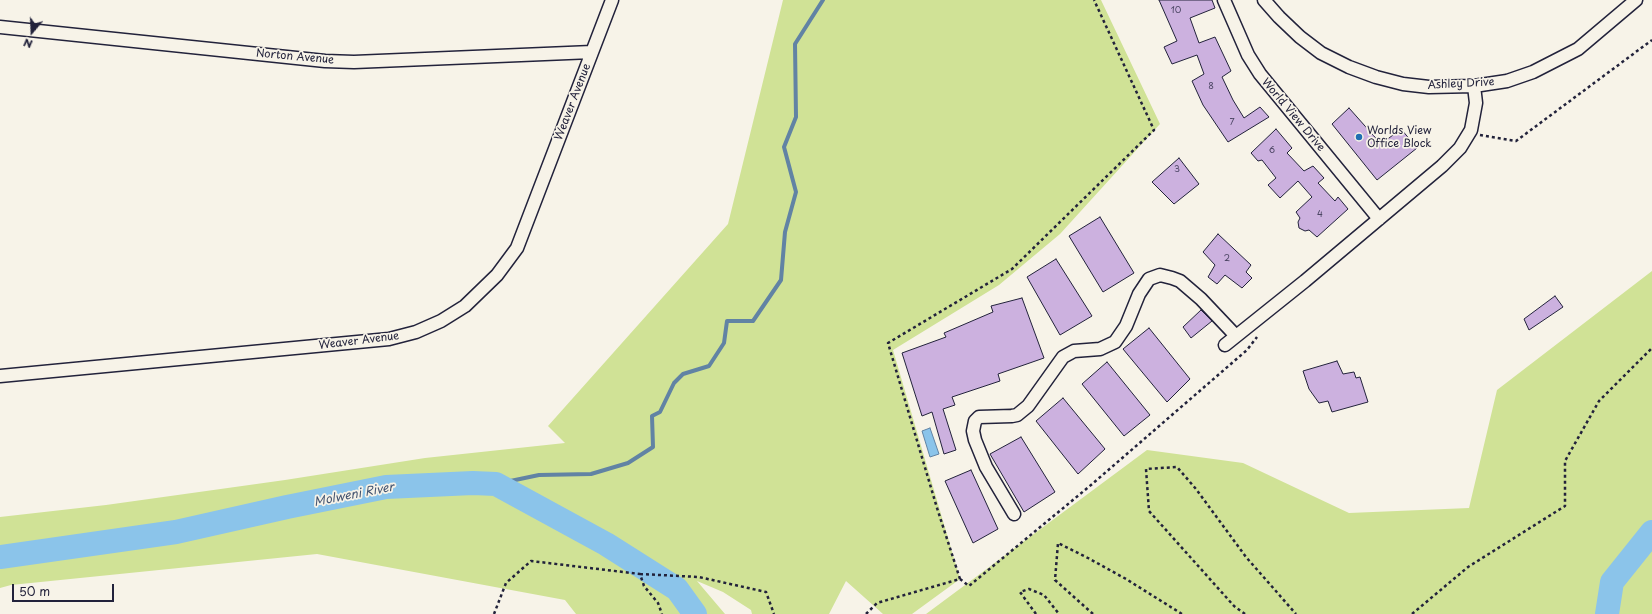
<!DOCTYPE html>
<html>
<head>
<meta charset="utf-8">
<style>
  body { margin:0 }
  #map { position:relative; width:1652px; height:614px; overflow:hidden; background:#f7f3e8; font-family:"Playpen Sans",sans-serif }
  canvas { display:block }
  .north { position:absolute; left:12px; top:12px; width:40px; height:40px; -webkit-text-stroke:3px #f7f3e8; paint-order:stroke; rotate:199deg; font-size:11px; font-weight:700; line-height:16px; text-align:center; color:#22223b }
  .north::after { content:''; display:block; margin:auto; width:14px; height:18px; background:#22223b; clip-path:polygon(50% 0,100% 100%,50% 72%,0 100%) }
  .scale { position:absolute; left:12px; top:584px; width:102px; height:18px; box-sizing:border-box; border:2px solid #22223b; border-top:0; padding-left:5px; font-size:12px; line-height:14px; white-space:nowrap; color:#22223b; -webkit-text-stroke:3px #f7f3e8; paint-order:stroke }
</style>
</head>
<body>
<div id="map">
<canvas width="1652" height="614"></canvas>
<div class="north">N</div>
<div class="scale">50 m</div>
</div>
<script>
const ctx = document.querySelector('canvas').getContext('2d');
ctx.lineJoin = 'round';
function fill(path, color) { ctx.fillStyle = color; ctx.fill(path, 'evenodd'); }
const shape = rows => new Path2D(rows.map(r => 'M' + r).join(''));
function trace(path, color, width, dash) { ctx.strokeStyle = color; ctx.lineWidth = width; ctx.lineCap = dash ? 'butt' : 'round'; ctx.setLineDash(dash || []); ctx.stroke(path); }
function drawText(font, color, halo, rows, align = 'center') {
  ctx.font = font + ' "Playpen Sans",sans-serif'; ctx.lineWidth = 3.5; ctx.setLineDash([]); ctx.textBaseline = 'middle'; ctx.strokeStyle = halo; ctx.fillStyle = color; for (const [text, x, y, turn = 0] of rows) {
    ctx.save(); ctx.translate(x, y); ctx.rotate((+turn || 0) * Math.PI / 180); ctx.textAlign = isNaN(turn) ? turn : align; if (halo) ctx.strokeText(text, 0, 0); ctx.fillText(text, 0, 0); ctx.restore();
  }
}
fill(shape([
  [783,0,1101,0,1160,124,1060,234,999,285,893,350,960,579,912,614,883,614,846,581,829,614,752,614,751,610,723,592,697,581,725,614,576,614,565,600,317,554,11,585,0,588,0,517,106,505,285,480,425,458,565,443,548,426,728,224],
  [1652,271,1652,614,926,614,1147,450,1243,463,1349,513,1469,508,1497,390]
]), '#d0e296');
const water = shape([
  [930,428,939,454,930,457,922,431,930,428]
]);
fill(water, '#8bc4ea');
trace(water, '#6183a4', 1);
trace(shape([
  [496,484,539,475,591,474,628,463,653,447,652,416,660,412,674,383,683,374,709,366,724,343,727,321,753,321,781,280,785,232,796,192,784,147,796,117,795,44,823,0]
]), '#6183a4', 4);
trace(shape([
  [0,557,176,532,287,507,386,487,473,483,496,484,606,544,677,589,695,614],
  [1607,614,1612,582,1652,532]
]), '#8bc4ea', 24);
const building = shape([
  [1159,0,1212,0,1215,8,1190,18,1199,43,1215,37,1231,71,1222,77,1233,100,1244,118,1260,107,1269,117,1228,142,1203,105,1192,81,1204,74,1197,55,1172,64,1164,47,1177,41,1159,0],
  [1349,108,1381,144,1401,129,1417,148,1377,180,1332,124,1349,108],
  [1276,129,1292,148,1287,153,1304,171,1313,166,1324,178,1318,183,1335,201,1338,197,1348,209,1317,237,1309,230,1305,231,1299,228,1298,222,1300,218,1296,212,1312,197,1298,181,1280,198,1268,185,1276,178,1262,160,1258,161,1251,153,1276,129],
  [1179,158,1199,184,1174,204,1152,182,1179,158],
  [1100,217,1134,273,1103,292,1069,236,1100,217],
  [1218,234,1251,265,1246,272,1252,278,1242,288,1225,275,1217,284,1208,277,1215,265,1203,252,1218,234],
  [1056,259,1092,316,1060,335,1027,277,1056,259],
  [1555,296,1563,307,1529,330,1524,319,1555,296],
  [1022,298,1044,358,998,374,1000,381,952,397,955,405,943,409,956,450,944,454,932,412,922,416,902,353,946,337,944,333,993,312,991,306,1022,298],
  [1201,310,1212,321,1191,338,1183,327,1201,310],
  [1149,328,1190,379,1167,402,1123,349,1149,328],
  [1337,361,1343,374,1354,372,1356,378,1360,377,1368,402,1332,412,1328,401,1319,403,1309,389,1303,371,1337,361],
  [1107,362,1150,415,1124,436,1082,384,1107,362],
  [1063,398,1105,449,1078,474,1036,421,1063,398],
  [1021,437,1055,492,1024,512,990,454,1021,437],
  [971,470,998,529,973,543,945,481,971,470]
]);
fill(building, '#ccb1df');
trace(building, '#22223b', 1);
const street = shape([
  [1224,0,1248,55,1260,74,1379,219],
  [1264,0,1279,17,1300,37,1321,53,1349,67,1376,77,1403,84,1429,87,1474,86,1507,81,1533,72,1578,49,1636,0],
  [0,27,325,61,354,62,592,52],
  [1225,345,1305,281,1442,166,1460,148,1471,130,1476,103,1474,86],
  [0,376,389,339,416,332,441,321,465,306,497,275,517,248,612,0],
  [1014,514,986,467,975,440,973,431,975,421,979,417,1012,416,1017,415,1028,406,1063,357,1074,351,1100,349,1115,342,1126,326,1139,294,1149,279,1160,275,1172,278,1180,281,1201,299,1236,336]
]);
trace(street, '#22223b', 15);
trace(shape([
  [1480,135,1516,141,1652,40],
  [640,574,699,577,766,592,774,614],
  [960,579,969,586,1091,485,1247,350,1257,337],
  [494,614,506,583,531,561,640,574,644,586,658,603,662,614],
  [866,614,877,603,960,579,937,508,888,343,1012,269,1154,130,1094,0],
  [1036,614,1020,592,1029,589,1044,595,1059,614],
  [1093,614,1055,580,1058,543,1088,558,1126,579,1182,614],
  [1245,614,1234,606,1149,511,1146,469,1177,467,1196,489,1246,557,1296,614],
  [1412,614,1468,567,1565,506,1565,461,1599,401,1652,348]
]), '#22223b', 2.5, [3, 3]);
trace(street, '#f7f3e8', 12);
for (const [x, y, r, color] of [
  [1359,137,4,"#1f6fb2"]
]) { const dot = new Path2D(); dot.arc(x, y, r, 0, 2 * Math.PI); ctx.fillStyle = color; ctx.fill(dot); trace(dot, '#f7f3e8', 1.5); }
drawText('9px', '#4c4664', null, [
  ["10",1176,11],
  ["8",1211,87],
  ["7",1232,123],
  ["6",1272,151],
  ["3",1177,170],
  ["4",1320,215],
  ["2",1227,259]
]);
drawText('11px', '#22223b', '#f7f3e8', [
  ["Norton Avenue",295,57,5],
  ["Ashley Drive",1461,84,-3],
  ["Weaver Avenue",573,102,-69],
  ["World View Drive",1293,115,50],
  ["Weaver Avenue",359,341,-7]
]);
drawText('11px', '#22223b', '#f7f3e8', [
  ["Worlds View",1367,131],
  ["Office Block",1367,144]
], 'left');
drawText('italic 12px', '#425370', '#f7f3e8', [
  ["Molweni River",354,495,-11]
]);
</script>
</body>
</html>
